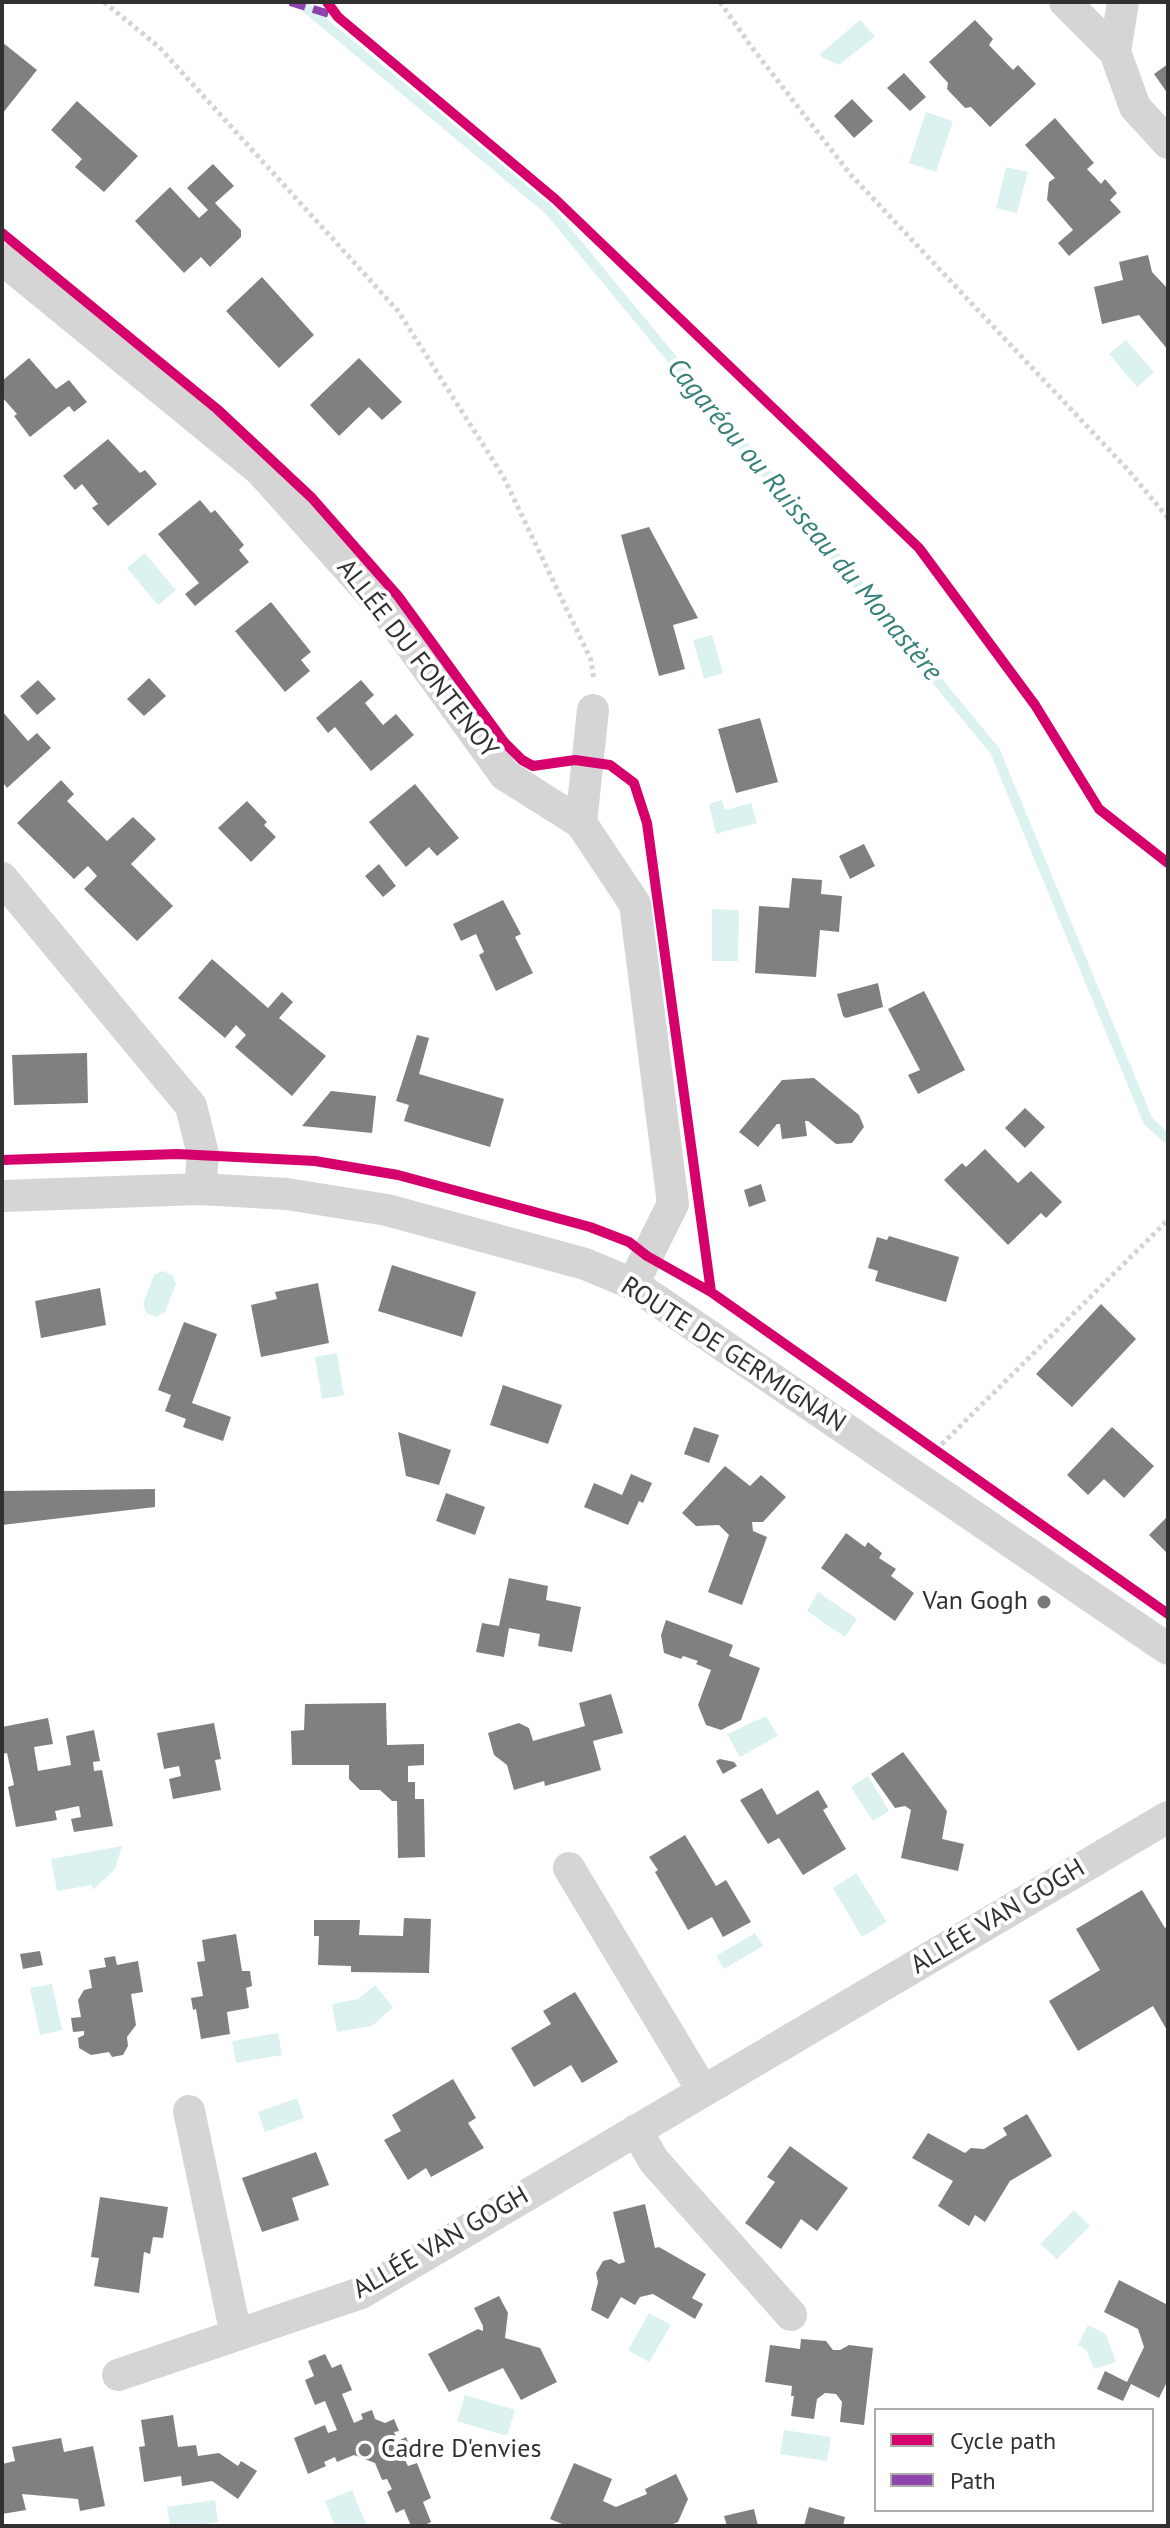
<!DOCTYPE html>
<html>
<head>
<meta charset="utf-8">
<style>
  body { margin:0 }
  #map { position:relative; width:1170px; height:2528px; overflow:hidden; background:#fff; font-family:"PT Sans",sans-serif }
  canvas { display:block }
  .frame { position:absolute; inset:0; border:4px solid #313131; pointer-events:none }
  .legend { position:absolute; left:874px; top:2408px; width:280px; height:104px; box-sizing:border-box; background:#fff; border:2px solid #adadad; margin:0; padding:10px 14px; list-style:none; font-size:24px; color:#313131 }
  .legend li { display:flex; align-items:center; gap:16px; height:40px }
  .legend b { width:40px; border:2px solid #adadad }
</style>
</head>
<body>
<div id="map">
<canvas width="1170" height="2528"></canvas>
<div class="frame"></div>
<ul class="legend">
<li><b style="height:10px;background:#d6006c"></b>Cycle path</li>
<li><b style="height:10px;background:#8e44ad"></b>Path</li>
</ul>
</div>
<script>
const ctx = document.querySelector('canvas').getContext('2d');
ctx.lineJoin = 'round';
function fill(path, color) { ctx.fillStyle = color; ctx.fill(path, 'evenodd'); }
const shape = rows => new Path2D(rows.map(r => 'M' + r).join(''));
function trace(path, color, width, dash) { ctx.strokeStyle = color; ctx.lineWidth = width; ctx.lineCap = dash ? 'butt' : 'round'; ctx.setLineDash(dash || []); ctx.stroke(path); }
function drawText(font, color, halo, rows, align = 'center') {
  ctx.font = font + ' "PT Sans",sans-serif'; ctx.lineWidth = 8; ctx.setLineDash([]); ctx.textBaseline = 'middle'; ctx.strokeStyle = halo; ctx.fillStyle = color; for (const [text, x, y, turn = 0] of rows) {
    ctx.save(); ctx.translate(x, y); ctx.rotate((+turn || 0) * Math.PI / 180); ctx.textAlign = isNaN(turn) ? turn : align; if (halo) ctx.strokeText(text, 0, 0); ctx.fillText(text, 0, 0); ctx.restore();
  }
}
fill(shape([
  [860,20,875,36,839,65,821,57,820,54],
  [926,112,953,121,936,172,909,163],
  [1006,167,1028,172,1017,213,996,208],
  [1126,340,1154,372,1137,387,1109,354],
  [145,553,176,590,158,605,127,568],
  [712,635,723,673,704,679,693,640],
  [722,800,725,810,751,803,757,823,716,834,709,804],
  [712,909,739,910,738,961,712,961],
  [162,1271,173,1275,176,1284,165,1312,156,1317,146,1313,143,1304,154,1275],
  [337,1353,344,1395,322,1399,315,1357],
  [818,1592,857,1619,845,1637,807,1611],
  [766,1716,778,1736,740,1757,727,1734],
  [868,1776,889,1811,873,1821,851,1787],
  [122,1846,115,1869,93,1890,92,1885,57,1891,51,1859],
  [856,1873,887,1922,862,1937,833,1888],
  [755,1933,763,1946,724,1969,716,1956],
  [52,1984,62,2030,40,2035,30,1988],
  [375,1985,393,2007,372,2026,337,2032,332,2004,358,1999],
  [278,2033,282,2055,236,2063,232,2041],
  [297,2098,304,2118,265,2132,258,2112],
  [1074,2210,1090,2226,1057,2259,1040,2244],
  [649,2313,671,2325,649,2362,628,2350],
  [1088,2325,1106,2334,1116,2362,1094,2369,1086,2350,1078,2345],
  [465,2395,515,2410,507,2436,457,2421],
  [784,2430,831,2437,827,2461,780,2454],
  [352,2490,367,2526,335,2526,325,2501],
  [215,2500,218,2522,191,2526,170,2526,167,2507]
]), '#dbf2f0');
trace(shape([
  [299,2,550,211,995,751,1148,1121,1168,1139]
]), '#dbf2f0', 10);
fill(shape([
  [975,20,993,39,989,45,1013,70,1018,65,1036,84,990,127,971,107,965,108,947,89,948,83,929,62],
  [2,42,37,70,2,114],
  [1168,64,1168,94,1154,74],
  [904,73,926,97,910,111,887,88],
  [852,99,873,121,854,138,834,116],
  [77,101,138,156,104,192,75,167,82,159,51,130],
  [1055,118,1094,163,1087,169,1101,184,1105,179,1117,193,1110,200,1121,212,1069,256,1058,243,1073,230,1047,200,1049,182,1055,178,1025,145],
  [213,164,234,186,215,203,241,230,241,237,210,267,201,257,184,273,135,221,170,187,199,218,208,210,187,188],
  [1148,255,1152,272,1168,289,1168,350,1139,315,1102,324,1094,287,1123,280,1119,262],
  [262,277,314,335,279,368,226,311],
  [29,358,56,389,69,380,87,402,74,412,69,406,30,437,14,416,17,414,2,397,2,381],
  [359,358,402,402,382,420,369,407,339,436,310,405],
  [108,439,140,473,145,470,157,484,108,526,92,508,98,504,82,484,75,490,63,476],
  [200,500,211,513,215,510,244,545,239,550,249,562,195,606,185,594,199,583,158,534],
  [649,527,698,618,673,625,685,669,659,676,621,535],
  [271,602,311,652,301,660,310,671,285,692,235,631],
  [149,678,166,696,144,716,127,699],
  [38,680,56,699,37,715,20,696],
  [361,680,374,695,365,703,383,725,396,714,414,735,371,771,335,727,328,733,316,718],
  [2,711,28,741,37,733,51,748,7,788,2,781],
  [760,718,778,782,736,793,718,729],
  [61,780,74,794,67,801,107,841,133,817,156,839,131,864,173,906,137,941,84,889,97,876,88,866,74,879,17,823],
  [415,784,459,838,437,856,429,847,406,867,369,822],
  [247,801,267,822,264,825,276,837,251,862,218,828],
  [864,844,875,866,850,879,839,856],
  [379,864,396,886,383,897,365,876],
  [792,878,822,880,821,894,842,896,839,932,820,930,816,977,755,973,759,906,789,908],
  [503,900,521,934,515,937,533,973,496,991,479,955,484,952,476,934,461,941,453,924],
  [212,959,268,1008,282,992,293,1002,279,1018,326,1056,292,1096,235,1047,246,1035,236,1025,225,1038,178,998],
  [878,983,883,1007,846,1018,843,1016,837,994],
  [924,991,965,1070,918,1094,908,1075,920,1070,888,1009],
  [417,1035,429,1038,419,1074,504,1099,490,1147,404,1121,409,1105,396,1101],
  [87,1053,88,1103,14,1105,12,1055],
  [814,1078,859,1115,864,1127,852,1143,836,1144,808,1121,805,1121,807,1136,782,1139,780,1124,777,1124,758,1147,739,1132,782,1080],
  [331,1091,376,1096,372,1133,302,1126],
  [1025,1108,1045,1127,1025,1148,1005,1128],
  [985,1149,1018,1183,1031,1171,1062,1202,1046,1218,1041,1213,1008,1245,944,1180,962,1163,966,1167],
  [761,1184,766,1201,749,1207,744,1190],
  [889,1236,959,1257,946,1302,875,1281,878,1271,868,1268,877,1237,887,1240],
  [392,1265,476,1292,462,1337,378,1311],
  [318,1283,329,1343,261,1357,251,1305,277,1299,275,1292],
  [100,1288,106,1325,41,1338,35,1301],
  [1101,1304,1136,1339,1072,1407,1036,1374],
  [184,1322,217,1334,192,1403,231,1417,223,1441,183,1427,186,1419,165,1411,171,1395,158,1390],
  [503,1385,562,1405,548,1444,490,1425],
  [694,1427,719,1435,709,1463,684,1454],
  [1112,1427,1154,1466,1124,1498,1104,1479,1088,1495,1067,1475],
  [398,1432,451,1450,439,1485,406,1476],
  [725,1466,750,1486,761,1475,786,1497,763,1522,752,1522,753,1531,767,1537,742,1605,708,1592,729,1535,719,1525,696,1526,682,1513],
  [631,1474,652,1483,643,1503,639,1501,628,1525,584,1507,594,1483,622,1495],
  [155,1489,155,1507,2,1525,2,1491],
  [446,1493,485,1507,475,1535,436,1521],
  [1168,1516,1168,1554,1149,1535],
  [846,1533,865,1547,868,1542,882,1553,879,1558,896,1569,891,1576,914,1593,895,1621,821,1568],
  [509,1578,548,1586,546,1600,581,1607,572,1652,538,1646,540,1634,509,1628,504,1657,476,1652,482,1623,499,1626],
  [666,1620,733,1645,729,1656,760,1668,741,1720,721,1730,706,1725,698,1705,711,1670,696,1664,698,1661,683,1656,681,1659,664,1653,661,1635],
  [611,1694,623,1733,593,1741,601,1770,545,1786,544,1781,514,1790,507,1765,494,1755,488,1733,519,1723,529,1728,533,1741,585,1726,579,1703],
  [386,1703,387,1745,424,1744,424,1765,408,1766,408,1782,415,1782,415,1799,424,1799,425,1857,398,1858,397,1801,392,1801,380,1790,360,1790,349,1779,349,1765,292,1765,291,1731,304,1730,305,1704],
  [48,1718,53,1744,34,1747,38,1771,71,1765,66,1736,94,1730,100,1761,93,1762,94,1771,102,1770,113,1826,74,1832,71,1819,81,1817,79,1806,55,1811,57,1820,16,1827,8,1787,14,1785,7,1753,2,1754,2,1727],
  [214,1723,221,1759,215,1760,221,1790,173,1799,169,1779,181,1776,179,1766,164,1769,157,1733],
  [903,1752,947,1811,942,1839,964,1844,958,1871,901,1858,911,1810,905,1806,895,1808,871,1774],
  [720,1759,734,1762,737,1766,723,1774,716,1761],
  [762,1788,777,1815,818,1790,828,1807,823,1810,846,1849,803,1875,779,1838,768,1844,740,1800],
  [685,1835,716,1886,726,1880,751,1922,723,1937,712,1917,688,1930,655,1872,658,1870,649,1857],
  [1142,1890,1165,1928,1168,1926,1168,2032,1153,2006,1078,2051,1049,2001,1100,1970,1076,1929],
  [404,1918,431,1919,429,1973,351,1972,351,1966,318,1965,319,1936,314,1936,314,1920,360,1920,359,1935,403,1936],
  [236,1934,242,1971,250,1971,252,1986,246,1988,249,2008,227,2012,230,2034,201,2039,196,2009,193,2010,191,1998,203,1996,197,1962,205,1961,202,1940],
  [40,1951,43,1965,23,1969,20,1954],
  [115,1956,117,1965,138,1961,143,1992,131,1994,136,2025,127,2037,128,2046,123,2055,112,2057,109,2052,91,2055,79,2048,78,2038,84,2035,84,2031,73,2032,71,2018,81,2017,78,2000,84,1990,92,1988,89,1970,106,1967,104,1958],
  [575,1992,618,2062,582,2083,571,2065,534,2087,511,2048,551,2024,543,2011],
  [453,2079,476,2118,468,2123,484,2148,431,2177,426,2168,408,2180,384,2140,401,2131,392,2115],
  [1027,2114,1052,2156,1010,2181,985,2222,975,2215,969,2226,938,2206,953,2181,912,2158,928,2133,965,2153,971,2148,984,2149,1007,2135,1003,2128],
  [790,2146,848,2188,817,2231,801,2219,781,2249,745,2223,775,2182,767,2177],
  [316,2152,329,2185,292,2198,299,2220,262,2232,242,2178],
  [100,2197,168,2207,163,2238,153,2237,150,2254,144,2252,139,2293,94,2286,99,2258,91,2257],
  [645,2204,655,2248,659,2247,706,2274,692,2298,703,2304,695,2319,653,2294,640,2297,635,2305,621,2297,608,2319,591,2310,598,2282,596,2273,603,2261,611,2259,619,2264,625,2262,613,2212],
  [1119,2280,1168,2305,1168,2380,1159,2398,1131,2384,1123,2401,1097,2389,1105,2371,1127,2382,1144,2347,1138,2329,1104,2312],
  [499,2296,508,2313,505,2338,540,2348,557,2382,521,2400,503,2368,449,2392,428,2354,478,2329,483,2331,483,2326,474,2308],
  [801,2339,826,2341,833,2350,840,2350,849,2345,873,2348,864,2425,840,2422,842,2402,836,2394,825,2393,817,2399,814,2419,791,2416,794,2396,791,2396,792,2386,765,2382,770,2345,800,2349],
  [325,2354,332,2368,341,2364,352,2390,342,2394,354,2423,363,2419,361,2414,372,2410,375,2419,385,2423,394,2419,399,2431,394,2432,398,2441,406,2437,413,2454,404,2458,408,2466,417,2463,431,2498,423,2502,431,2522,423,2526,411,2526,404,2509,396,2513,387,2492,392,2489,387,2479,382,2480,375,2463,354,2455,337,2462,335,2457,324,2462,326,2466,308,2474,294,2438,325,2425,328,2433,337,2430,325,2401,315,2405,305,2380,314,2376,308,2361],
  [173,2415,178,2447,196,2445,198,2456,219,2453,238,2466,241,2461,257,2471,238,2499,212,2481,182,2486,181,2476,144,2482,139,2447,145,2446,141,2420],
  [61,2438,64,2452,93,2446,105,2506,80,2511,78,2499,22,2494,26,2510,2,2514,2,2464,15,2461,12,2447],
  [574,2463,612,2479,603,2501,616,2507,647,2494,645,2489,676,2474,688,2499,678,2522,668,2526,567,2526,550,2519],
  [809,2507,845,2517,843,2526,804,2526],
  [754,2509,758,2526,727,2526,724,2516]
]), '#808080');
trace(shape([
  [104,2,159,47,398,311,503,476,591,660,594,681],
  [720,2,750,45,850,174,1129,471,1168,518],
  [936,1450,1168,1220]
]), '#d4d4d4', 5, [4, 4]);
trace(shape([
  [1065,2,1115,52],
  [1123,2,1115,52,1135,107,1168,143],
  [2,259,260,470,384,608,505,775,581,823,635,904,673,1204,633,1284],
  [581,823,593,710],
  [2,878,191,1106,203,1154,200,1189],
  [2,1196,200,1189,287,1194,387,1210,585,1264,633,1284,1168,1649],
  [569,1868,703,2091],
  [189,2111,236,2335],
  [636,2130,654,2161,791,2315],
  [118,2375,361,2293,1168,1817]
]), '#d5d5d5', 32);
trace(shape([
  [290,2,336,16]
]), '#8e44ad', 8, [16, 8]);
trace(shape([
  [327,2,338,17,555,199,919,548,1035,705,1099,809,1168,863],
  [2,233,217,409,312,498,398,596,504,742,522,760,533,766,575,760,610,765,634,783,647,823,711,1292],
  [2,1160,177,1154,315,1161,398,1175,590,1227,629,1242,647,1256,711,1292,1168,1614]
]), '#d6006c', 10);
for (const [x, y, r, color] of [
  [1044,1602,8,"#797979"],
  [365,2450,8,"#797979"]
]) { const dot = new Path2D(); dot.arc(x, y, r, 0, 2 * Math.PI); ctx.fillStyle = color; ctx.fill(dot); trace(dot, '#fff', 3); }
drawText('26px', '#313131', '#fff', [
  ["ALLÉE DU FONTENOY",417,659,52],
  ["ROUTE DE GERMIGNAN",733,1355,33],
  ["ALLÉE VAN GOGH",998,1917,-31],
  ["ALLÉE VAN GOGH",441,2243,-30]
]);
drawText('26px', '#313131', '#fff', [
  ["Van Gogh",1028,1602],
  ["Cadre D'envies",381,2450,"left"]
], 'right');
drawText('italic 28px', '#36817a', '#fff', [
  ["Cagaréou ou Ruisseau du Monastère",804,520,50]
]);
</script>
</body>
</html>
